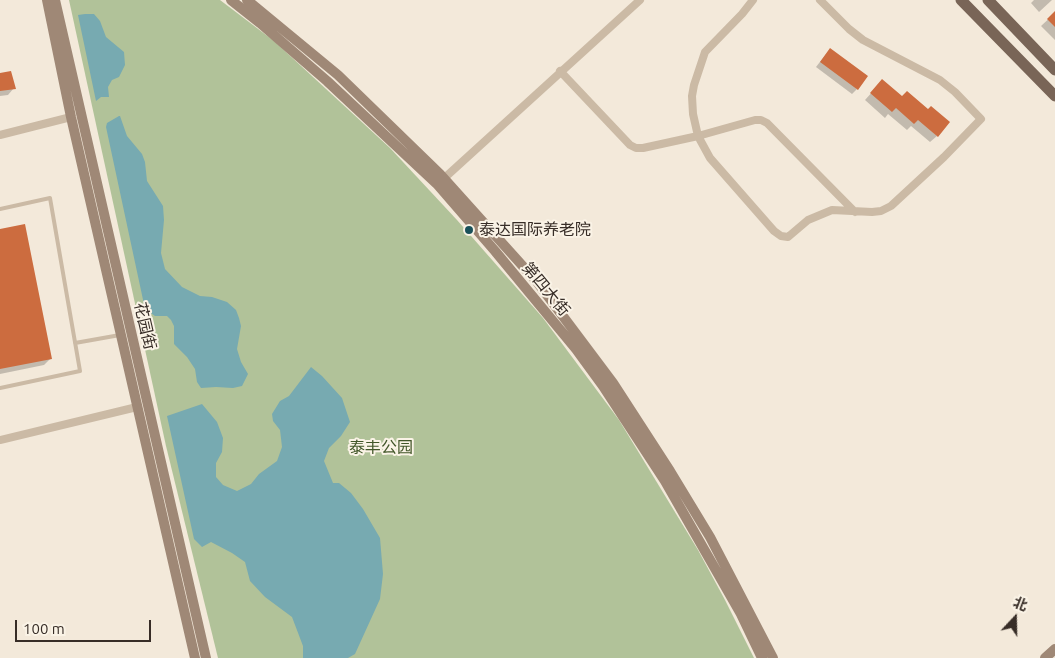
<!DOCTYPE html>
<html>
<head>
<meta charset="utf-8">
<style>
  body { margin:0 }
  #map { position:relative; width:1055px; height:658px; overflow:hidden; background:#f3e9da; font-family:Ubuntu,"Noto Sans SC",sans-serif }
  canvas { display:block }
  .north { position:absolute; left:990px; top:593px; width:50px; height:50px; -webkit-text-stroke:4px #faf3e6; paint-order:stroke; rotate:21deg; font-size:14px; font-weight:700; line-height:20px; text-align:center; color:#372d27 }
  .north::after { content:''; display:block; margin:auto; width:18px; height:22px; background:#372d27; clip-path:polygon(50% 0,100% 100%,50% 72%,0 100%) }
  .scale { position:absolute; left:15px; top:620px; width:136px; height:22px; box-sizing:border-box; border:2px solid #372d27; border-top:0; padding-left:6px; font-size:15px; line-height:18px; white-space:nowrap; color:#372d27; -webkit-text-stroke:4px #faf3e6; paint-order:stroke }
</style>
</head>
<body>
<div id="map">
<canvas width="1055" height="658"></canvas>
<div class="north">北</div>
<div class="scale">100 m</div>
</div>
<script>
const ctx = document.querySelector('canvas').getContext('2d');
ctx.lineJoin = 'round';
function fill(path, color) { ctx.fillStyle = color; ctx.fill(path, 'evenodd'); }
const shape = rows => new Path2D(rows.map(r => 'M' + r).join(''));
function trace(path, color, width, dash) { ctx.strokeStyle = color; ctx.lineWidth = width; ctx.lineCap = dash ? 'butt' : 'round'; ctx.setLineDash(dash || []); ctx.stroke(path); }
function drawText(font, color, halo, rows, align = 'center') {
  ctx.font = font + ' Ubuntu,"Noto Sans SC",sans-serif'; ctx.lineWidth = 4; ctx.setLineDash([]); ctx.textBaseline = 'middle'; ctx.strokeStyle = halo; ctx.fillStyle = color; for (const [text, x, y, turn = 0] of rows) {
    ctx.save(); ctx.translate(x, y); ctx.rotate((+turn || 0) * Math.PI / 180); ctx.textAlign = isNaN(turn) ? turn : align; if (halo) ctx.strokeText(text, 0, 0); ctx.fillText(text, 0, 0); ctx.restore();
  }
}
fill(shape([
  [69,0,220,0,274,41,390,148,457,220,543,318,619,420,698,550,725,600,754,658,218,658,166,446]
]), '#b1c299');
fill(shape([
  [85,14,94,14,100,21,106,37,124,52,125,65,119,77,112,80,108,87,109,97,101,97,96,101,78,15],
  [119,116,120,116,127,136,142,154,145,162,147,181,163,206,164,220,161,253,165,269,182,287,200,296,212,297,227,302,236,310,239,318,241,326,237,349,241,362,248,374,242,386,233,388,216,387,201,388,197,382,195,369,187,357,174,344,174,326,171,320,167,316,155,316,145,309,106,127,107,123],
  [311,367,322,376,342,398,350,422,341,436,329,448,324,461,333,483,339,483,351,493,363,509,380,538,383,574,380,599,355,654,348,658,303,658,303,646,292,617,265,597,250,581,245,562,232,553,211,542,202,547,194,539,167,416,202,404,217,422,223,438,222,452,216,463,216,477,223,485,237,491,251,484,259,474,277,461,282,447,280,430,273,421,272,414,280,401,289,396]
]), '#77aab1');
fill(shape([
  [1034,0,1052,0,1039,12,1031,3],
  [1055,13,1055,40,1041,26],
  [826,54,857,89,852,94,816,67],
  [0,75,14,88,8,95,0,96],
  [882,81,937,136,930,142,911,126,907,130,888,114,885,118,865,100],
  [0,231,51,358,44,365,0,374]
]), '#0003');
fill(shape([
  [1055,11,1055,27,1047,19],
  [830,48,868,76,858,90,820,62],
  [11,71,16,89,0,91,0,73],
  [882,79,902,96,907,91,928,109,931,106,950,122,938,137,918,120,914,124,896,108,892,112,870,93],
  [25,224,52,359,0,369,0,229]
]), '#cc6c3f');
trace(shape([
  [0,209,50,198,80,371,0,388],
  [75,343,120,335]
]), '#cbbaa5', 4);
trace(shape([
  [753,0,742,14,705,52,694,85,692,96,693,114,698,136,710,158,774,231,781,236,788,237,808,220,832,210,872,212,881,211,891,206,944,157,981,119,955,92,940,80,863,40,849,29,820,0],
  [560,71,630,145,636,148,643,148,698,136,755,120,761,120,767,123,855,212],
  [0,135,71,117],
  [440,182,640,0],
  [0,440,137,407]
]), '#cbbaa5', 8);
trace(shape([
  [47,0,71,117,195,658],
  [55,0,206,658],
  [231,0,260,23,327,81,437,184,495,251,576,349,603,386,665,481,741,614,762,658],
  [247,0,338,75,440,174,538,283,613,383,670,471,710,537,773,658],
  [1045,658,1055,649]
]), '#9f8876', 10);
trace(shape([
  [961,0,1055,96],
  [988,0,1055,70]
]), '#796557', 11);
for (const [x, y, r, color] of [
  [469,230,5,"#1a515a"]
]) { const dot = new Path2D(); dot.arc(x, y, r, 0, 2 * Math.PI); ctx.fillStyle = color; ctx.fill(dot); trace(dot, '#faf3e6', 2); }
drawText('16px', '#372d27', '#faf3e6', [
  ["泰达国际养老院",479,230]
], 'left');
drawText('16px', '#372d27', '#faf3e6', [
  ["第四大街",546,289,50],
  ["花园街",145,326,77]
]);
drawText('16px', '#425629', '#faf3e6', [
  ["泰丰公园",381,448]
]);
</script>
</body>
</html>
